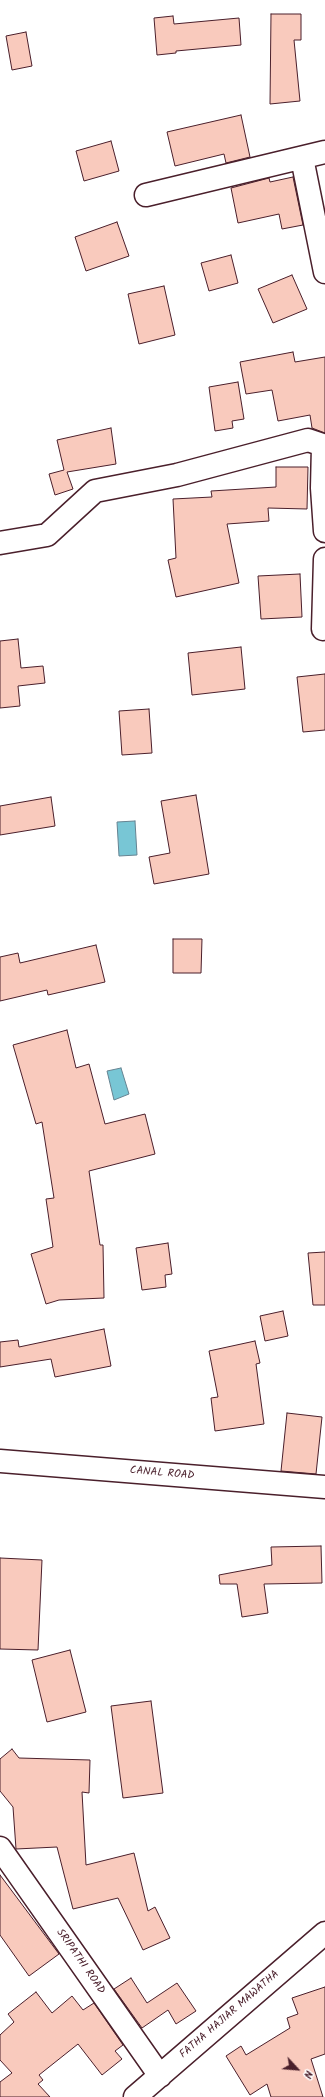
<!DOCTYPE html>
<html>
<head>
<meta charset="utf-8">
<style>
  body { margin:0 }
  #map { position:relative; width:325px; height:2097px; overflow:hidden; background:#fff; font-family:Kalam,sans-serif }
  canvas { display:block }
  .north { position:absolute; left:277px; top:2049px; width:40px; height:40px; -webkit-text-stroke:3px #fff; paint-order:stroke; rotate:116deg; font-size:11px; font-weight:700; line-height:16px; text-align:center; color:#4a1f2b }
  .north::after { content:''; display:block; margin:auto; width:14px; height:18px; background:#4a1f2b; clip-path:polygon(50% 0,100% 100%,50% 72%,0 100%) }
</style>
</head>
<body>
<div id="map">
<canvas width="325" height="2097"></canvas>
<div class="north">N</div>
</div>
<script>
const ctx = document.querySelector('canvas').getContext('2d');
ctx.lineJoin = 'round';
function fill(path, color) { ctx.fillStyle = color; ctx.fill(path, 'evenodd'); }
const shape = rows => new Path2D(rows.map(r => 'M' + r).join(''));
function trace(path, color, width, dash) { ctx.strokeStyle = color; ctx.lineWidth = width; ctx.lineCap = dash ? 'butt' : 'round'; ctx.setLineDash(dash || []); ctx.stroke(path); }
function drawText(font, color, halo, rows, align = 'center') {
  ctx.font = font + ' Kalam,sans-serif'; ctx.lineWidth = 4; ctx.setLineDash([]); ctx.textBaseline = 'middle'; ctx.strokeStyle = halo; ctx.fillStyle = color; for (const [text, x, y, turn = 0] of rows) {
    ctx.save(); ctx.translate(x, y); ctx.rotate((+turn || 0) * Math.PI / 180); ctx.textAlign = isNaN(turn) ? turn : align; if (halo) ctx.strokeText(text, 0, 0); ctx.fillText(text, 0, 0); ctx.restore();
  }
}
const water = shape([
  [135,821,137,855,119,856,117,822,135,821],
  [121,1068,129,1094,114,1100,107,1071,121,1068]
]);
fill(water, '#78c6d5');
trace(water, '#668391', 1);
const building = shape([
  [271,14,301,14,301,40,294,40,300,101,270,104,271,14],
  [173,16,174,24,239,18,241,45,176,51,176,53,157,55,154,18,173,16],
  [26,32,32,66,12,70,6,36,26,32],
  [241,115,250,157,226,163,224,154,175,166,167,132,241,115],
  [111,141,119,171,84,181,76,151,111,141],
  [293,177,303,225,282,229,279,214,238,223,231,188,269,178,270,182,293,177],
  [117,222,129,256,86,271,75,237,117,222],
  [231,255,238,283,209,291,201,263,231,255],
  [292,275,307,309,273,323,258,289,292,275],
  [164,286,175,335,139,344,128,294,164,286],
  [293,352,295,362,325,357,325,433,312,428,310,415,278,421,272,390,246,394,240,362,293,352],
  [238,382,244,419,232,421,233,428,215,431,209,387,238,382],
  [111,428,116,464,67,472,73,489,55,495,49,474,64,470,57,440,111,428],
  [276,467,308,467,307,509,268,508,269,521,227,524,239,583,176,597,168,560,176,558,173,499,212,497,211,491,276,487,276,467],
  [300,574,302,617,261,619,258,576,300,574],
  [18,639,21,668,43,666,45,683,18,686,20,706,0,708,0,641,18,639],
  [241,647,245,689,192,695,188,653,241,647],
  [325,674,325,730,303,732,297,677,325,674],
  [149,709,152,753,122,755,119,711,149,709],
  [196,795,209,874,154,884,149,857,170,853,161,801,196,795],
  [51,797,55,826,0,835,0,806,51,797],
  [173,939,202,939,201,973,173,973,173,939],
  [96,945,105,982,48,995,47,990,0,1001,0,957,18,953,20,963,96,945],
  [67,1030,76,1068,89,1064,105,1124,145,1114,155,1154,89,1171,100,1245,103,1245,104,1298,59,1300,46,1304,31,1254,53,1247,46,1199,54,1198,42,1122,36,1124,13,1045,67,1030],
  [168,1243,172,1274,165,1275,166,1287,142,1290,136,1248,168,1243],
  [325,1252,325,1305,313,1305,308,1253,325,1252],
  [283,1311,288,1336,265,1341,260,1316,283,1311],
  [104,1329,111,1366,55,1377,51,1359,0,1367,0,1342,18,1340,19,1347,104,1329],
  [255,1341,260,1363,256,1364,264,1424,215,1431,211,1398,218,1397,209,1351,255,1341],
  [287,1413,322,1417,316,1474,281,1471,287,1413],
  [321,1546,322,1583,264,1584,268,1613,242,1617,237,1584,220,1584,219,1575,272,1565,271,1547,321,1546],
  [0,1558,42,1560,38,1650,0,1649,0,1558],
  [70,1650,86,1712,47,1722,32,1660,70,1650],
  [151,1701,163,1793,123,1798,111,1706,151,1701],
  [12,1749,19,1758,90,1760,89,1793,82,1792,86,1865,134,1853,148,1911,155,1907,170,1938,143,1950,118,1898,73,1909,57,1847,16,1849,13,1807,0,1791,0,1759,12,1749],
  [0,1875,59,1954,29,1976,0,1935,0,1875],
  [131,1978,147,2003,177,1983,196,2011,176,2024,168,2010,142,2028,114,1989,131,1978],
  [325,1987,325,2054,311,2059,323,2097,271,2097,267,2084,250,2095,226,2056,241,2046,246,2055,290,2028,287,2018,298,2014,292,1998,325,1987],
  [36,1992,52,2013,72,1996,83,2010,94,2003,123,2045,115,2051,122,2059,102,2075,78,2044,39,2075,43,2080,38,2084,50,2097,0,2097,0,2082,12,2073,0,2060,0,2035,14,2022,8,2014,36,1992]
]);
fill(building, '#f9cabd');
trace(building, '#4a1f2b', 1);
const minor = shape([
  [302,158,325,272],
  [146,195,325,152],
  [323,446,322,488,325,531],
  [0,543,47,535,95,491,177,475,308,440,325,446],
  [323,629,325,559],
  [0,1461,325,1487],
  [0,1848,160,2076],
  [135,2097,325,1933]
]);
trace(minor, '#4a1f2b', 25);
trace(minor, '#fff', 22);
drawText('11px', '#4a1f2b', '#fff', [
  ["CANAL ROAD",162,1474,5],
  ["SRIPATHI ROAD",80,1962,55],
  ["FATHA HAJIAR MAWATHA",230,2015,-41]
]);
</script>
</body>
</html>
